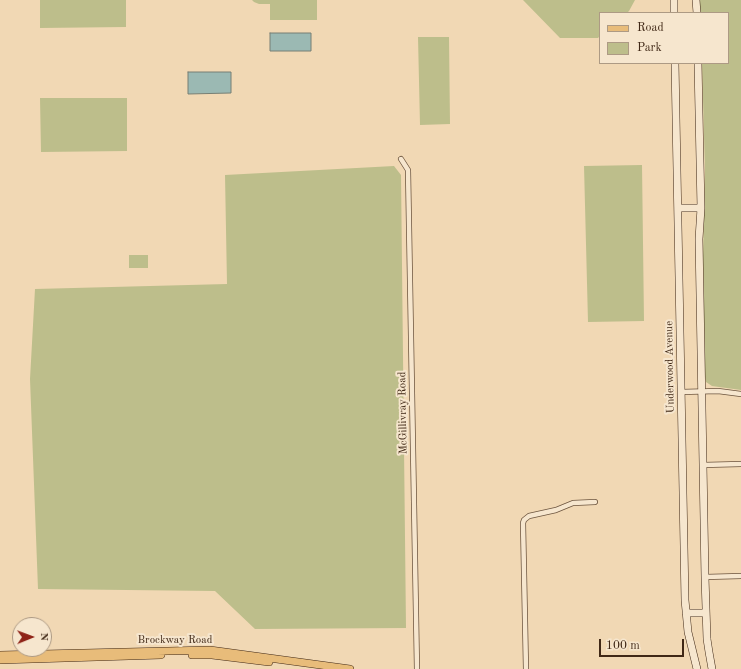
<!DOCTYPE html>
<html>
<head>
<meta charset="utf-8">
<style>
  body { margin:0 }
  #map { position:relative; width:741px; height:669px; overflow:hidden; background:#f1d8b4; font-family:"Old Standard TT",serif }
  canvas { display:block }
  .legend { position:absolute; left:599px; top:12px; width:130px; height:52px; box-sizing:border-box; background:#f6e6ce; border:1px solid #ad9a84; margin:0; padding:5px 7px; list-style:none; font-size:12px; color:#402816 }
  .legend li { display:flex; align-items:center; gap:8px; height:20px }
  .legend b { width:20px; border:1px solid #ad9a84 }
  .north { position:absolute; left:12px; top:617px; width:40px; height:40px; box-sizing:border-box; background:#f6e6ce; border:1px solid #ad9a84; border-radius:50%; rotate:89deg; font-size:11px; font-weight:700; line-height:16px; text-align:center; color:#402816 }
  .north::after { content:''; display:block; margin:auto; width:14px; height:18px; background:#8f2418; clip-path:polygon(50% 0,100% 100%,50% 72%,0 100%) }
  .scale { position:absolute; left:599px; top:639px; width:85px; height:18px; box-sizing:border-box; border:2px solid #402816; border-top:0; padding-left:5px; font-size:12px; line-height:14px; white-space:nowrap; color:#402816; -webkit-text-stroke:3px #f6e6ce; paint-order:stroke }
</style>
</head>
<body>
<div id="map">
<canvas width="741" height="669"></canvas>
<ul class="legend">
<li><b style="height:5px;background:#e8bc7a"></b>Road</li>
<li><b style="height:11px;background:#bdbe8b"></b>Park</li>
</ul>
<div class="north">N</div>
<div class="scale">100 m</div>
</div>
<script>
const ctx = document.querySelector('canvas').getContext('2d');
ctx.lineJoin = 'round';
function fill(path, color) { ctx.fillStyle = color; ctx.fill(path, 'evenodd'); }
const shape = rows => new Path2D(rows.map(r => 'M' + r).join(''));
function trace(path, color, width, dash) { ctx.strokeStyle = color; ctx.lineWidth = width; ctx.lineCap = dash ? 'butt' : 'round'; ctx.setLineDash(dash || []); ctx.stroke(path); }
function drawText(font, color, halo, rows, align = 'center') {
  ctx.font = font + ' "Old Standard TT",serif'; ctx.lineWidth = 4; ctx.setLineDash([]); ctx.textBaseline = 'middle'; ctx.strokeStyle = halo; ctx.fillStyle = color; for (const [text, x, y, turn = 0] of rows) {
    ctx.save(); ctx.translate(x, y); ctx.rotate((+turn || 0) * Math.PI / 180); ctx.textAlign = isNaN(turn) ? turn : align; if (halo) ctx.strokeText(text, 0, 0); ctx.fillText(text, 0, 0); ctx.restore();
  }
}
fill(shape([
  [40,0,126,0,126,27,40,28],
  [252,0,317,0,317,20,270,20,270,4,259,4,254,2],
  [523,0,635,0,629,11,627,13,600,13,600,36,598,38,560,38],
  [700,0,741,0,741,390,712,386,706,382,705,377,703,256,705,172,702,63,728,63,728,13,700,13],
  [418,37,449,37,450,124,420,125],
  [40,98,127,98,127,151,41,152],
  [642,165,644,321,588,322,584,166],
  [394,166,401,175,406,628,255,629,215,591,38,589,30,379,35,289,227,284,225,175],
  [148,255,148,268,129,268,129,255]
]), '#bdbe8b');
const water = shape([
  [270,33,311,33,311,51,270,51,270,33],
  [188,72,231,72,231,93,188,94,188,72]
]);
fill(water, '#9bb9b3');
trace(water, '#777f74', 1);
const minor = shape([
  [401,159,408,170,417,669],
  [681,392,718,391,741,394],
  [703,465,741,464],
  [705,577,741,576],
  [526,669,523,523,524,520,529,516,556,510,573,503,595,502]
]);
const secondary = shape([
  [674,0,674,13],
  [696,0,697,13],
  [675,63,685,600,688,632,697,669],
  [698,63,700,161,701,208,699,239,705,577,707,639,709,652,712,669],
  [678,208,701,208],
  [686,613,706,613]
]);
const primary = shape([
  [0,655,210,650,350,669],
  [192,655,212,655,269,662],
  [0,660,161,655]
]);
trace(minor, '#6c543e', 6);
trace(secondary, '#402816', 8);
trace(primary, '#402816', 8);
trace(minor, '#f6e6ce', 4.5);
trace(secondary, '#f6e6ce', 7);
trace(primary, '#e8bc7a', 7);
drawText('11px', '#402816', '#f6e6ce', [
  ["Underwood Avenue",670,367,-91],
  ["McGillivray Road",403,413,-91],
  ["Brockway Road",175,640]
]);
</script>
</body>
</html>
